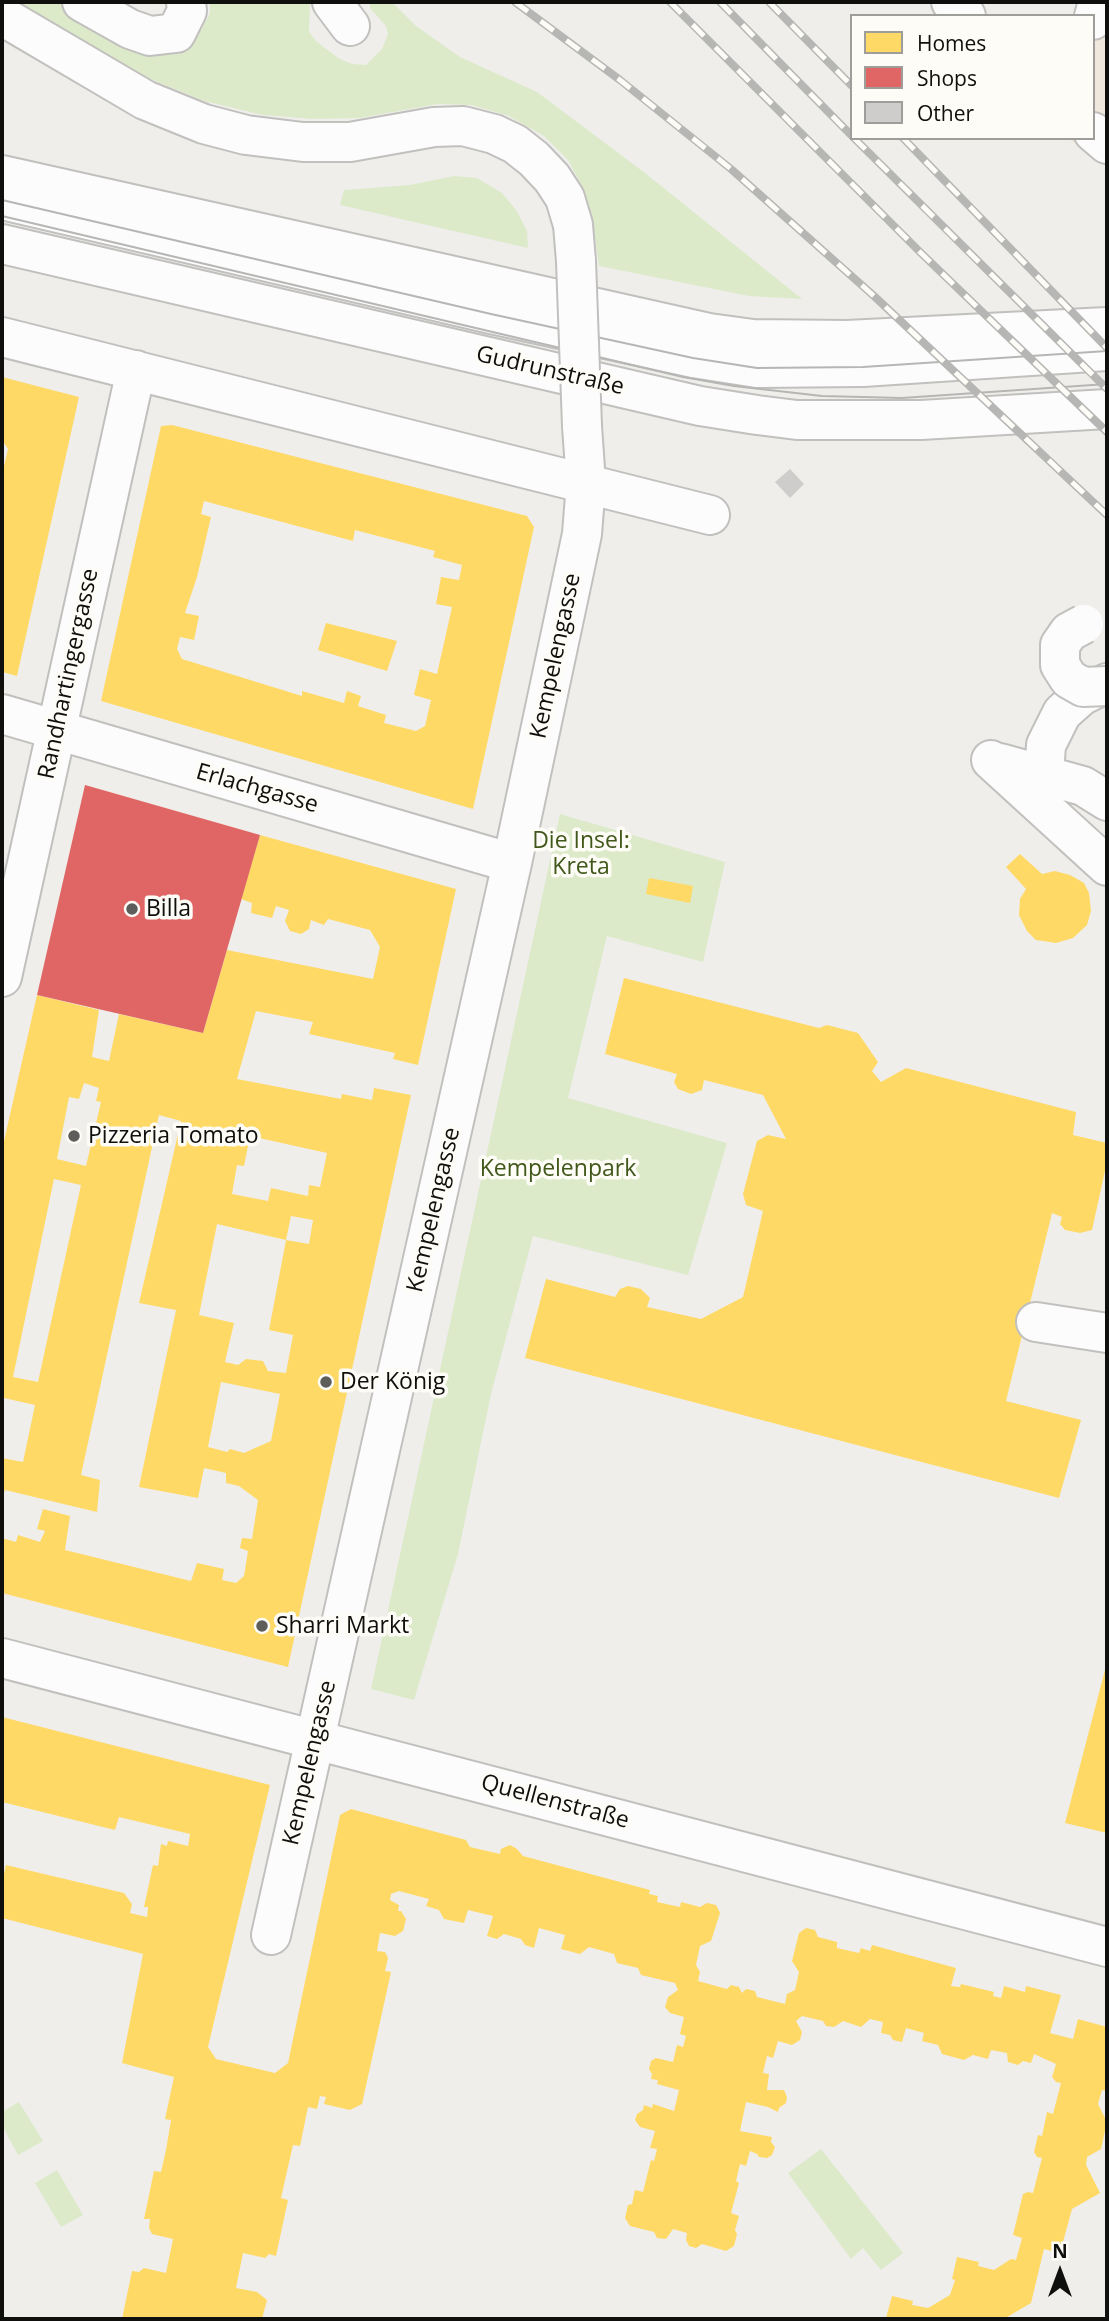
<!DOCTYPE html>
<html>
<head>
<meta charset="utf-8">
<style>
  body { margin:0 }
  #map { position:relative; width:1109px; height:2321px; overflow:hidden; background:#efeeeb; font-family:"Open Sans",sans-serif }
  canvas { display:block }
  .frame { position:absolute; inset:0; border:4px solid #0f0f0d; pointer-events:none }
  .legend { position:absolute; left:850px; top:14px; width:245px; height:126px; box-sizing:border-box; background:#fdfcf7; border:2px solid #9e9d99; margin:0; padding:9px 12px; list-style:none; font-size:21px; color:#0f0f0d }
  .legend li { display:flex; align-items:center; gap:14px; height:35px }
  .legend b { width:35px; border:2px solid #9e9d99 }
  .north { position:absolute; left:1025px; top:2237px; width:70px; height:70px; -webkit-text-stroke:5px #fdfcf7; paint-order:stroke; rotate:0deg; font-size:19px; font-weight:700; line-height:28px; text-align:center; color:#0f0f0d }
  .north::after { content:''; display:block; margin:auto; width:24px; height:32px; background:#0f0f0d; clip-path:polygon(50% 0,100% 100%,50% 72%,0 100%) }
</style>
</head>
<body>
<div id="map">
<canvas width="1109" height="2321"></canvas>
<div class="frame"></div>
<ul class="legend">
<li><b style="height:19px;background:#ffd966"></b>Homes</li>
<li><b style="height:19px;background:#e06666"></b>Shops</li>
<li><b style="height:19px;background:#cfcdcc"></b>Other</li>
</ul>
<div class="north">N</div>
</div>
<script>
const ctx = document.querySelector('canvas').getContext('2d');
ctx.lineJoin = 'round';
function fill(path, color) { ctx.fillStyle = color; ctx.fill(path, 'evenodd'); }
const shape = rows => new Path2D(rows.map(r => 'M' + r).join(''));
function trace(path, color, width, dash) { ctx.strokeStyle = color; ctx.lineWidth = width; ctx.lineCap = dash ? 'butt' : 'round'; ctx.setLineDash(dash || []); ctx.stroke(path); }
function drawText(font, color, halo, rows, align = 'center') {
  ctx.font = font + ' "Open Sans",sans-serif'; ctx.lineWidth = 7; ctx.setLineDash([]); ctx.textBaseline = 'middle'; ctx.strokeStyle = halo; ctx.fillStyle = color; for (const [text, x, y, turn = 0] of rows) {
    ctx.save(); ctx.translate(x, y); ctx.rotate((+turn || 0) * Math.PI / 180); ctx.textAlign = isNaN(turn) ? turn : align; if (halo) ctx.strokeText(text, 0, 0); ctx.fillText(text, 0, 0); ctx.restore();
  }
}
fill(shape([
  [1104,2,1107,2,1107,164,1067,138,1093,138,1093,45,1099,38]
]), '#f0e8dc');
fill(shape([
  [11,2,65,2,189,41,202,29,210,13,210,2,310,2,309,32,316,41,338,58,352,64,366,65,382,49,388,34,386,26,370,8,370,3,392,2,416,26,460,57,537,92,645,173,802,299,749,296,599,266,592,216,584,190,568,160,544,136,509,116,471,105,438,104,359,118,313,119,263,115,204,101,148,78],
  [454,176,477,178,502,193,517,211,527,231,528,248,340,205,344,190,410,185],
  [560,814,725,862,703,962,607,936,568,1098,727,1143,688,1275,533,1236,491,1394,458,1554,414,1700,371,1689],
  [19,2102,43,2141,18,2155,2,2125,2,2112],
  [821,2149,903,2253,881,2270,863,2248,851,2259,788,2173],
  [57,2170,83,2215,61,2227,35,2183]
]), '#dceac9');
fill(shape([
  [2,377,79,397,17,676,2,672,2,465,4,466,8,449,2,440],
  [172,425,527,516,534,527,473,809,101,701,161,426],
  [204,501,353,541,355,530,435,551,433,557,462,565,459,580,441,577,436,604,452,607,437,674,420,669,414,695,431,700,425,726,416,731,384,723,386,715,358,706,361,696,347,691,344,703,302,691,302,696,182,659,177,649,180,637,194,640,199,616,185,613,197,577,211,517,201,514],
  [326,623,397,641,387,671,318,650],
  [260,835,456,889,418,1065,393,1059,395,1053,309,1034,313,1022,256,1011,237,1079,341,1099,342,1094,372,1100,374,1088,411,1095,288,1667,2,1593,2,1538,16,1542,18,1535,40,1542,45,1531,37,1529,43,1509,70,1516,65,1550,191,1581,197,1563,224,1569,222,1580,236,1583,244,1576,248,1551,240,1548,242,1538,252,1539,258,1500,239,1486,226,1483,226,1473,204,1468,198,1498,139,1487,176,1310,139,1303,181,1121,159,1115,81,1475,100,1480,97,1512,5,1490,2,1499,2,1458,23,1462,35,1405,4,1398,2,1405,2,1150,37,995,99,1010,92,1057,109,1061,119,1014,203,1033,227,950,373,979,380,947,370,930,328,919,324,925,311,920,309,929,301,934,290,931,285,921,289,910,276,906,272,918,251,913,252,903,241,899],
  [84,1083,99,1088,96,1101,101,1102,86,1166,57,1159,69,1097,79,1099],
  [250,1136,327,1153,320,1187,309,1185,308,1196,271,1188,268,1201,232,1194,237,1165,244,1166],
  [54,1179,81,1185,38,1382,13,1377],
  [291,1216,313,1220,309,1244,286,1240],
  [217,1224,286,1240,269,1330,293,1335,286,1373,268,1371,263,1361,246,1359,238,1365,225,1362,234,1323,199,1315],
  [221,1382,280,1394,271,1441,244,1453,230,1449,227,1452,208,1447],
  [1020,854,1042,874,1055,871,1070,875,1084,883,1089,893,1091,911,1087,925,1073,938,1056,943,1036,940,1027,931,1019,915,1020,899,1026,889,1006,867],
  [649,878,693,886,690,903,646,894],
  [624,978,819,1028,827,1025,858,1033,878,1062,872,1071,881,1082,906,1068,1076,1112,1073,1135,1107,1143,1107,1162,1092,1230,1080,1233,1065,1230,1060,1224,1062,1217,1052,1213,1006,1401,1081,1420,1059,1498,525,1358,546,1279,615,1297,620,1289,628,1286,641,1289,650,1298,647,1307,701,1319,743,1297,763,1211,746,1205,743,1194,757,1141,768,1135,786,1139,763,1095,704,1080,702,1090,691,1094,678,1089,674,1082,677,1074,605,1054],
  [1106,1666,1107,1666,1107,1833,1065,1823],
  [2,1717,270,1785,208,2047,216,2059,275,2073,288,2063,340,1815,351,1809,466,1840,470,1847,500,1854,501,1849,510,1845,517,1849,523,1856,650,1890,649,1894,658,1896,657,1902,680,1907,681,1902,700,1907,707,1903,716,1905,720,1913,711,1941,700,1946,696,1965,700,1972,698,1981,727,1989,731,1985,739,1987,742,1993,746,1989,755,1991,757,1997,785,2004,787,1994,795,1990,799,1972,792,1961,799,1933,806,1928,815,1930,818,1937,837,1942,837,1948,859,1953,861,1948,870,1951,872,1945,956,1968,951,1986,960,1987,961,1984,994,1992,993,1996,1001,1998,1004,1986,1025,1992,1026,1986,1061,1995,1050,2033,1073,2039,1078,2019,1107,2027,1107,2091,1102,2090,1098,2104,1107,2122,1101,2149,1087,2157,1086,2165,1100,2193,1072,2209,1060,2253,1044,2249,1031,2303,1004,2319,886,2318,892,2296,913,2301,912,2305,928,2308,950,2295,955,2280,952,2279,957,2257,979,2262,978,2266,994,2270,1011,2259,1016,2260,1022,2238,1013,2235,1023,2194,1028,2192,1033,2193,1042,2158,1037,2157,1034,2152,1038,2135,1042,2136,1047,2112,1053,2114,1061,2083,1056,2082,1052,2077,1056,2064,1034,2054,1031,2063,1023,2061,1018,2065,1008,2062,1007,2053,991,2050,988,2059,973,2055,964,2060,942,2054,938,2045,922,2041,924,2033,906,2028,902,2042,893,2040,890,2035,881,2033,883,2022,870,2019,861,2027,843,2021,834,2027,826,2026,823,2021,802,2016,796,2021,802,2032,800,2040,792,2045,778,2041,773,2058,767,2056,763,2073,769,2074,767,2090,784,2090,787,2097,786,2103,779,2108,778,2112,768,2107,746,2102,740,2131,772,2137,771,2142,775,2147,772,2155,767,2158,759,2157,757,2154,750,2151,746,2166,740,2164,736,2181,739,2183,731,2213,739,2216,735,2230,737,2234,734,2246,726,2251,702,2244,696,2248,689,2246,686,2240,687,2233,673,2229,666,2239,657,2238,654,2232,630,2226,625,2218,628,2205,632,2204,635,2190,643,2192,651,2160,654,2161,657,2149,650,2148,655,2131,640,2127,635,2120,637,2114,643,2110,644,2105,652,2108,653,2104,674,2111,679,2090,657,2084,658,2080,651,2079,652,2074,649,2069,651,2061,656,2058,673,2062,677,2045,683,2047,686,2036,680,2034,684,2017,670,2013,665,2007,668,1997,678,1990,675,1983,641,1975,638,1968,617,1963,614,1954,589,1947,580,1954,561,1949,565,1935,539,1928,534,1948,525,1945,521,1939,504,1934,497,1939,487,1936,493,1916,468,1910,464,1923,444,1919,439,1910,426,1906,429,1899,399,1891,391,1894,390,1900,399,1905,398,1911,401,1911,406,1919,403,1931,395,1936,380,1933,377,1951,385,1952,388,1958,385,1971,391,1972,362,2104,350,2110,324,2104,326,2097,320,2096,317,2109,308,2107,300,2146,293,2145,281,2198,288,2200,276,2256,269,2254,265,2258,243,2253,236,2288,257,2292,267,2300,262,2319,122,2319,132,2271,139,2272,144,2268,166,2273,173,2239,152,2234,149,2228,150,2219,144,2219,154,2171,161,2172,166,2150,171,2120,165,2119,174,2077,122,2063,143,1954,2,1918,2,1883,6,1865,124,1893,132,1904,130,1913,147,1917,148,1907,144,1907,153,1865,158,1866,161,1844,167,1846,168,1841,188,1846,190,1834,119,1817,115,1830,2,1802]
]), '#ffd966');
fill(shape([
  [85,785,260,835,203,1033,37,995]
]), '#e06666');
fill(shape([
  [790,469,804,484,790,498,775,482]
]), '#cfcdcc');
const minor = shape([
  [82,2,130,29,150,36,176,33,187,11,186,2],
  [332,2,350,26],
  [2,16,145,100,204,124,246,135,303,142,350,142,434,127,463,126,494,134,515,144,534,159,552,178,565,198,573,225,576,261],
  [1093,20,1098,2],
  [2,200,491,314,693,358,757,368,863,367,1107,351],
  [2,337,710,515],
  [2,714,512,863],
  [991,760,1107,866],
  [1000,763,1083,786,1107,801],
  [1044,775,1046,745,1062,713,1081,696,1107,683],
  [2,977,136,370],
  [1036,1322,1107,1333],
  [2,1658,1107,1947],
  [271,1935,512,863,582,534,586,483,582,426]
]);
const major = shape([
  [951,2,966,16],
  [1093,132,1107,144],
  [2,175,709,333,753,339,847,340,1107,327],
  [2,244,700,406,757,415,797,420,921,420,1107,409]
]);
trace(minor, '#c1c0be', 42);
trace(major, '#c1c0be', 42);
trace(minor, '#fdfcfc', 38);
trace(major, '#fdfcfc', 38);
trace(shape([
  [2,200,491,314,693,358,757,368,863,367,1107,351],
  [2,216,683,377,734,386,822,396,902,398,1107,384]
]), '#b6b6b5', 2);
const rail = shape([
  [515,2,620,80,731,169,874,296,1107,515],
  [670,2,921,253,1107,432],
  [720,2,852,136],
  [769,2,852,86],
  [854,138,1107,389],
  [903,138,1107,348]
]);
trace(rail, '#b6b6b5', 8);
trace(rail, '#fdfcf7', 5, [16]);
const minorBridge = shape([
  [576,261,582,426],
  [1084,624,1069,632,1060,645,1060,665,1069,679,1083,687,1107,686]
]);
trace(minorBridge, '#c1c0be', 42, []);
trace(minorBridge, '#fdfcfc', 38);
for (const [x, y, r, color] of [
  [132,909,7,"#5d5d5b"],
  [74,1136,7,"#5d5d5b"],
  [326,1382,7,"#5d5d5b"],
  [262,1626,7,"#5d5d5b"]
]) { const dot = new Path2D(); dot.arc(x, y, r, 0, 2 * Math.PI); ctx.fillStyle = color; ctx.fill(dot); trace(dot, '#fdfcf7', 2.5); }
drawText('23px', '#0f0f0d', '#fdfcf7', [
  ["Gudrunstraße",550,371,13],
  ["Kempelengasse",556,656,-78],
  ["Randhartingergasse",69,674,-78],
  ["Erlachgasse",257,789,16],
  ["Kempelengasse",434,1210,-77],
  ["Kempelengasse",310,1763,-77],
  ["Quellenstraße",555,1802,15]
]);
drawText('23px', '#42581b', '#fdfcf7', [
  ["Die Insel:",581,841],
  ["Kreta",581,867],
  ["Kempelenpark",558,1169]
]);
drawText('23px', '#0f0f0d', '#fdfcf7', [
  ["Billa",146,909],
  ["Pizzeria Tomato",88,1136],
  ["Der König",340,1382],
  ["Sharri Markt",276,1626]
], 'left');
</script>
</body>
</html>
